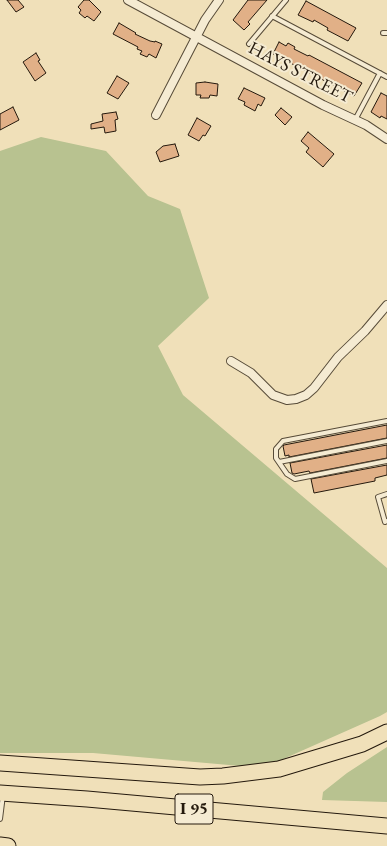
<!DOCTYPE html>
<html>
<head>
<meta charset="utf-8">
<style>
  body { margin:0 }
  canvas { display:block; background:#f0e0b9 }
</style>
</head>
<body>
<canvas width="387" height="846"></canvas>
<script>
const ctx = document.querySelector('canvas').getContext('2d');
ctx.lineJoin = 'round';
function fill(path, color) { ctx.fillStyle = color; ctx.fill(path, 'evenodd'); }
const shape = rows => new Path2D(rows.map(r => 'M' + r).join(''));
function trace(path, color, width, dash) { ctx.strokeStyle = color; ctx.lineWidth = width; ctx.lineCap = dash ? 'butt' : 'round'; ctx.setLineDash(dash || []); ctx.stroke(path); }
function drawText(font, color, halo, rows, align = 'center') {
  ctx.font = font + ' "EB Garamond",serif'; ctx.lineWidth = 4; ctx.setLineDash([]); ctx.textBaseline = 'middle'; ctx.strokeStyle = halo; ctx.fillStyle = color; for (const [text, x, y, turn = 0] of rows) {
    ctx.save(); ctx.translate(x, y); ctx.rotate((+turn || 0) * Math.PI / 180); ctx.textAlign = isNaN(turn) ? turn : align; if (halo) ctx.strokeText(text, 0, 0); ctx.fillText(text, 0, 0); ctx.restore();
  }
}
fill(shape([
  [41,137,106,151,148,196,180,209,209,298,158,346,183,395,387,568,387,712,380,716,263,768,93,753,0,753,0,151],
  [387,747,387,802,322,800,323,792,347,773]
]), '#b8c290');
const building = shape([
  [7,0,18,0,24,7,16,12,7,0],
  [84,0,89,0,101,12,94,21,87,16,85,18,79,13,81,10,78,7,84,0],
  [248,0,267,0,248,22,250,24,244,30,233,20,248,0],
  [306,1,356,28,348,41,327,30,328,28,314,20,313,22,298,15,306,1],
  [119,23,136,33,135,34,150,41,155,42,155,41,162,44,156,58,149,54,147,57,140,54,142,51,137,49,138,47,113,34,119,23],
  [279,42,286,46,288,43,295,47,294,49,308,56,309,55,362,83,354,96,273,54,279,42],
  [36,53,40,60,38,61,46,73,35,81,23,62,36,53],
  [117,76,129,83,118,99,107,93,117,76],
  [205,82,218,84,217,96,210,95,209,98,200,98,201,95,196,95,196,83,205,82],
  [244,88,265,98,261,106,258,104,255,111,244,105,245,102,238,99,244,88],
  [381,93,387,96,387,119,381,116,380,118,371,112,381,93],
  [13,107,19,120,0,130,0,114,13,107],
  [281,108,292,117,285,125,275,115,281,108],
  [116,112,118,119,115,120,116,131,105,133,104,127,91,129,91,124,103,121,102,114,116,112],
  [197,118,211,126,205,136,203,135,199,141,188,135,197,118],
  [308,132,334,154,323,167,306,152,309,148,301,141,308,132],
  [175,144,179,156,160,162,156,152,163,146,175,144],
  [387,425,387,438,289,457,289,455,285,456,283,446,284,445,387,425],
  [387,445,387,458,310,473,309,471,294,474,292,473,290,463,387,445],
  [387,465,387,475,375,478,375,481,314,493,311,479,387,465]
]);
fill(building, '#e1b087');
trace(building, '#24190d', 1);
const service = shape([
  [272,16,387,77],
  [383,33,387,33],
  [249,44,286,0],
  [355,120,380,73],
  [387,421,283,441,276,449,276,458,287,474,295,479,387,461],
  [279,462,387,441],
  [387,494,378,497,385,522,387,521],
  [0,819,3,795]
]);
const minor = shape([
  [128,0,323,105,366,125,387,139],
  [156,115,205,20,219,0],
  [231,361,251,373,273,395,287,400,296,399,306,395,314,388,338,357,365,331,387,305]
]);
const motorway = shape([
  [0,763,200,777,223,776,279,769,362,744,387,732],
  [0,793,87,799,387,826],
  [0,845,8,846]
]);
trace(service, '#574b38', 6);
trace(minor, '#574b38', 10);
trace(motorway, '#24190d', 17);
trace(service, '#f5ebd2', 4);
trace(minor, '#f5ebd2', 8);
trace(motorway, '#f0e0b9', 15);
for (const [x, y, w] of [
  [194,809,38]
]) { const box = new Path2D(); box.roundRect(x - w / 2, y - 15, w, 30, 3); ctx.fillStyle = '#f5ebd2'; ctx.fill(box); trace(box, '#24190d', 1); }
drawText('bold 17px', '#24190d', null, [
  ["I 95",194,809]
]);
drawText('18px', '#24190d', '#f5ebd2', [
  ["HAYS STREET",300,73,27]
]);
</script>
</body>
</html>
